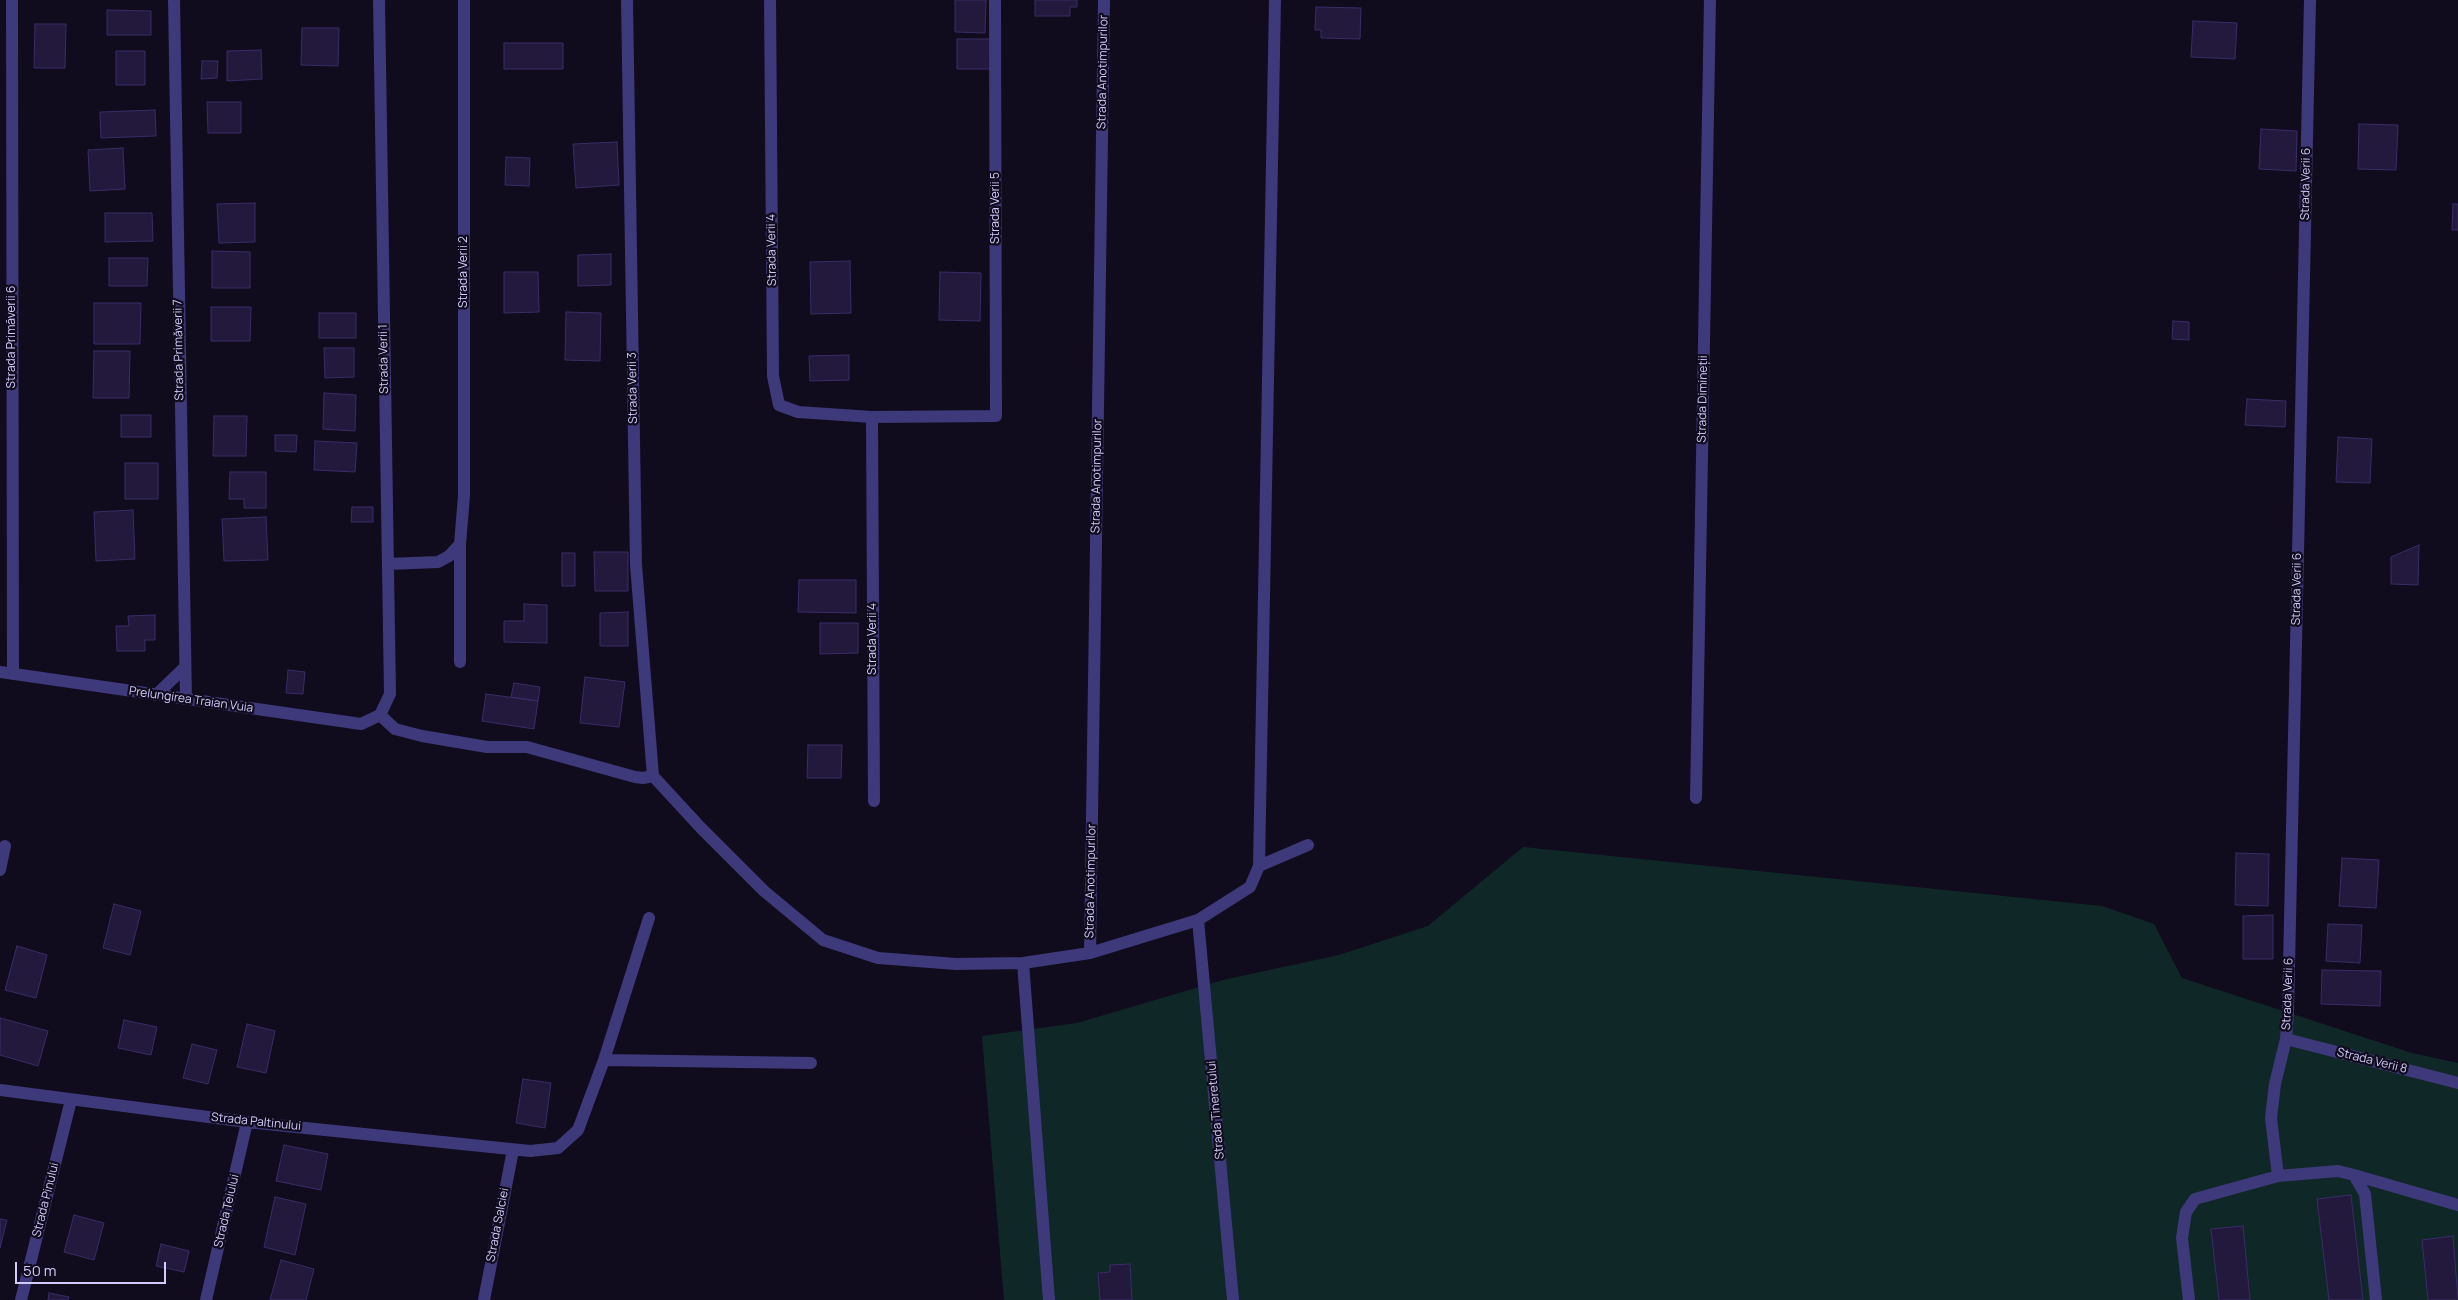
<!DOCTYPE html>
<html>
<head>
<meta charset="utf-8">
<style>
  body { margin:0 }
  #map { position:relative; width:2458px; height:1300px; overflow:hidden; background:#100c1d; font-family:Manrope,sans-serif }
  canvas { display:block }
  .scale { position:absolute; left:15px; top:1262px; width:151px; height:22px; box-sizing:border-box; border:2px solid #d3cbfd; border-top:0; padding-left:6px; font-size:15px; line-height:18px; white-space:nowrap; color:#d3cbfd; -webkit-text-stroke:4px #100c1d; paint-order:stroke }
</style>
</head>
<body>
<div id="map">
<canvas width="2458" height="1300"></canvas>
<div class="scale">50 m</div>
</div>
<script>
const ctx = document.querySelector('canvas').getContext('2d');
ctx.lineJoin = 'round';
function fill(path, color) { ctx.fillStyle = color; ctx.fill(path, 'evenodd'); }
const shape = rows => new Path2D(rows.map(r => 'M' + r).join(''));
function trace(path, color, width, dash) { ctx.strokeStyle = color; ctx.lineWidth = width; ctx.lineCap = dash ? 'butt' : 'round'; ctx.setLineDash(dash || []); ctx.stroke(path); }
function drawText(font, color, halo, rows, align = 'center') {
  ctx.font = font + ' Manrope,sans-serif'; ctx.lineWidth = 4.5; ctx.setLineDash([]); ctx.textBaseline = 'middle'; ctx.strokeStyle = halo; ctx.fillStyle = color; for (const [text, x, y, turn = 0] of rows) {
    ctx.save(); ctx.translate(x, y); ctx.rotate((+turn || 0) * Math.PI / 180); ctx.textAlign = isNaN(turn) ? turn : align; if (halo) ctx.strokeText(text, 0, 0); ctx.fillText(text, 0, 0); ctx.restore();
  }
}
fill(shape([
  [1523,847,2102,906,2154,924,2182,978,2412,1053,2458,1063,2458,1300,1004,1300,982,1036,1077,1023,1223,980,1339,955,1428,926]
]), '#102727');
const building = shape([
  [955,0,986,0,985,33,955,32,955,0],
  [1035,0,1077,0,1077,7,1070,7,1070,16,1035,16,1035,0],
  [1316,7,1361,8,1360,39,1321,38,1321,30,1315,30,1316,7],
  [107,10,151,11,151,35,107,35,107,10],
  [2193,21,2237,23,2235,59,2191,57,2193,21],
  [35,24,66,24,65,68,34,68,35,24],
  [302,28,339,28,338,66,301,65,302,28],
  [957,39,992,39,991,69,957,69,957,39],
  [504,43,563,43,563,69,504,69,504,43],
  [261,50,262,79,227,81,227,51,261,50],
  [116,51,145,51,145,85,116,85,116,51],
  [202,61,218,61,217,78,201,79,202,61],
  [207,102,241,102,241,133,208,133,207,102],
  [155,110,156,136,101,138,100,112,155,110],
  [2359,124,2398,125,2396,170,2358,169,2359,124],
  [2261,129,2297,131,2296,171,2259,169,2261,129],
  [617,142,619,185,576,188,573,144,617,142],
  [123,148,125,189,90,191,88,150,123,148],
  [506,157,530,158,529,186,505,185,506,157],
  [255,203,255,242,219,243,217,204,255,203],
  [2453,204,2458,204,2458,230,2452,230,2453,204],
  [105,213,152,213,153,241,105,242,105,213],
  [212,251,250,252,250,288,212,288,212,251],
  [611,254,611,285,578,286,578,255,611,254],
  [109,258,148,258,147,286,109,286,109,258],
  [850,261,851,313,811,314,810,262,850,261],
  [504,272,538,272,539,312,504,313,504,272],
  [940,272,981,273,980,321,939,320,940,272],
  [94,303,141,303,140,344,94,344,94,303],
  [211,307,251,307,250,341,211,341,211,307],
  [566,312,601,313,600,361,565,360,566,312],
  [319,313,356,313,356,338,319,338,319,313],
  [2173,321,2189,322,2189,340,2172,339,2173,321],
  [324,348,354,348,354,377,325,378,324,348],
  [94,351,130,351,129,398,93,398,94,351],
  [849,355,849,380,810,381,809,356,849,355],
  [324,393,356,395,355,431,323,429,324,393],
  [2247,399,2286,401,2285,427,2245,425,2247,399],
  [121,415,151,415,151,437,121,437,121,415],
  [214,416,247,416,246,456,213,456,214,416],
  [275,435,297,435,296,452,275,451,275,435],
  [2338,437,2372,439,2370,483,2336,482,2338,437],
  [315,441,357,443,355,472,314,470,315,441],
  [125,463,158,463,158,499,125,499,125,463],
  [230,472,266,472,266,508,244,508,244,499,229,499,230,472],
  [352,507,373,507,373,522,351,522,352,507],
  [133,510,135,559,96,561,94,512,133,510],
  [266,517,268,560,224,561,222,519,266,517],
  [2419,545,2418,585,2391,584,2391,557,2419,545],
  [594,552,628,552,628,591,595,591,594,552],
  [562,553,575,553,575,586,562,586,562,553],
  [799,580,856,580,856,613,798,612,799,580],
  [524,604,547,605,547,643,504,642,504,621,524,621,524,604],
  [628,612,628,646,600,646,600,613,628,612],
  [155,615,155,640,145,640,145,651,117,651,116,626,129,626,128,616,155,615],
  [820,623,858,623,858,653,820,654,820,623],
  [288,670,305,672,303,694,286,693,288,670],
  [585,677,625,682,619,727,580,723,585,677],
  [514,683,540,687,538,701,511,697,514,683],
  [486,694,538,701,534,729,482,721,486,694],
  [808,745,842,745,841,778,807,778,808,745],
  [2236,853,2269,854,2268,906,2235,905,2236,853],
  [2342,858,2379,860,2376,908,2339,906,2342,858],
  [114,904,141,911,130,955,103,948,114,904],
  [2273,915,2273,959,2243,959,2243,916,2273,915],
  [2328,924,2362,925,2360,963,2326,961,2328,924],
  [17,946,47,955,36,998,5,990,17,946],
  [2322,970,2381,971,2380,1006,2321,1004,2322,970],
  [0,1018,48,1031,38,1066,0,1055,0,1018],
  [124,1020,157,1027,151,1055,118,1048,124,1020],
  [247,1024,275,1031,266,1073,237,1067,247,1024],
  [192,1044,217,1050,208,1084,183,1078,192,1044],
  [523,1079,551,1083,545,1128,516,1123,523,1079],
  [284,1145,328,1154,321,1190,276,1181,284,1145],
  [2351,1195,2363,1300,2329,1300,2317,1199,2351,1195],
  [275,1197,306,1204,295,1255,264,1247,275,1197],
  [74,1215,104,1223,94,1260,64,1252,74,1215],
  [0,1219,7,1220,0,1248,0,1219],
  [2243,1226,2250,1300,2219,1300,2211,1229,2243,1226],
  [2453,1236,2458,1300,2428,1300,2422,1240,2453,1236],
  [161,1244,189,1251,184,1272,156,1266,161,1244],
  [281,1260,314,1269,306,1300,270,1300,281,1260],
  [1130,1264,1132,1300,1100,1300,1098,1273,1110,1272,1110,1265,1130,1264],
  [49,1293,69,1297,68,1300,48,1300,49,1293]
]);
fill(building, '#22193d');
trace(building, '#3b2c68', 1);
trace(shape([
  [12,0,13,674],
  [174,0,186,699],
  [379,0,390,694,380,715],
  [627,0,636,565,653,776],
  [770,0,773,376,779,405,798,412,872,417,874,801],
  [872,417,996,416,995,0],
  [460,544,460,662],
  [388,564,438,562,449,556,460,544,464,496,464,0],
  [0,672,361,724,380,715],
  [156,695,184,668],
  [380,715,395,729,422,736,487,747,527,747,635,777,643,778,653,776],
  [653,776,701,828,764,891,823,940,878,958,956,964,1023,963,1090,953,1198,920,1250,887,1259,866,1308,845],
  [1696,798,1710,0],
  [1259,866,1275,0],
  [0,870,5,846],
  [1198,920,1233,1300],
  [1090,953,1104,0],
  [1023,963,1049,1300],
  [2286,1039,2458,1083],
  [604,1060,811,1063],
  [0,1090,247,1122,530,1151,558,1148,578,1130,604,1060,649,918],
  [2354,1175,2458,1205],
  [2278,1176,2271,1118,2275,1084,2286,1039,2288,1012,2310,0],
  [21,1300,71,1100],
  [206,1300,247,1122],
  [484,1300,513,1150],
  [2189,1300,2182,1238,2186,1212,2195,1199,2278,1176,2338,1171,2354,1175,2365,1194,2376,1300]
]), '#3e397a', 12);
drawText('12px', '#d3cbfd', '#100c1d', [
  ["Strada Anotimpurilor",1103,72,-89],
  ["Strada Verii 6",2306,184,-89],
  ["Strada Verii 5",996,208,-90],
  ["Strada Verii 4",772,250,-91],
  ["Strada Verii 2",464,272,-90],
  ["Strada Primăverii 6",12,337,-90],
  ["Strada Primăverii 7",179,350,-91],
  ["Strada Verii 1",384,359,-91],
  ["Strada Verii 3",633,388,-91],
  ["Strada Dimineții",1703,399,-89],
  ["Strada Anotimpurilor",1097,476,-89],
  ["Strada Verii 6",2297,589,-89],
  ["Strada Verii 4",873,639,-90],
  ["Prelungirea Traian Vuia",191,700,8],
  ["Strada Anotimpurilor",1091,881,-89],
  ["Strada Verii 6",2288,994,-88],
  ["Strada Verii 8",2372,1061,14],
  ["Strada Tineretului",1216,1110,-95],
  ["Strada Paltinului",256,1122,6],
  ["Strada Pinului",46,1200,-76],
  ["Strada Teiului",227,1211,-77],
  ["Strada Salciei",498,1225,-79]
]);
</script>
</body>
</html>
